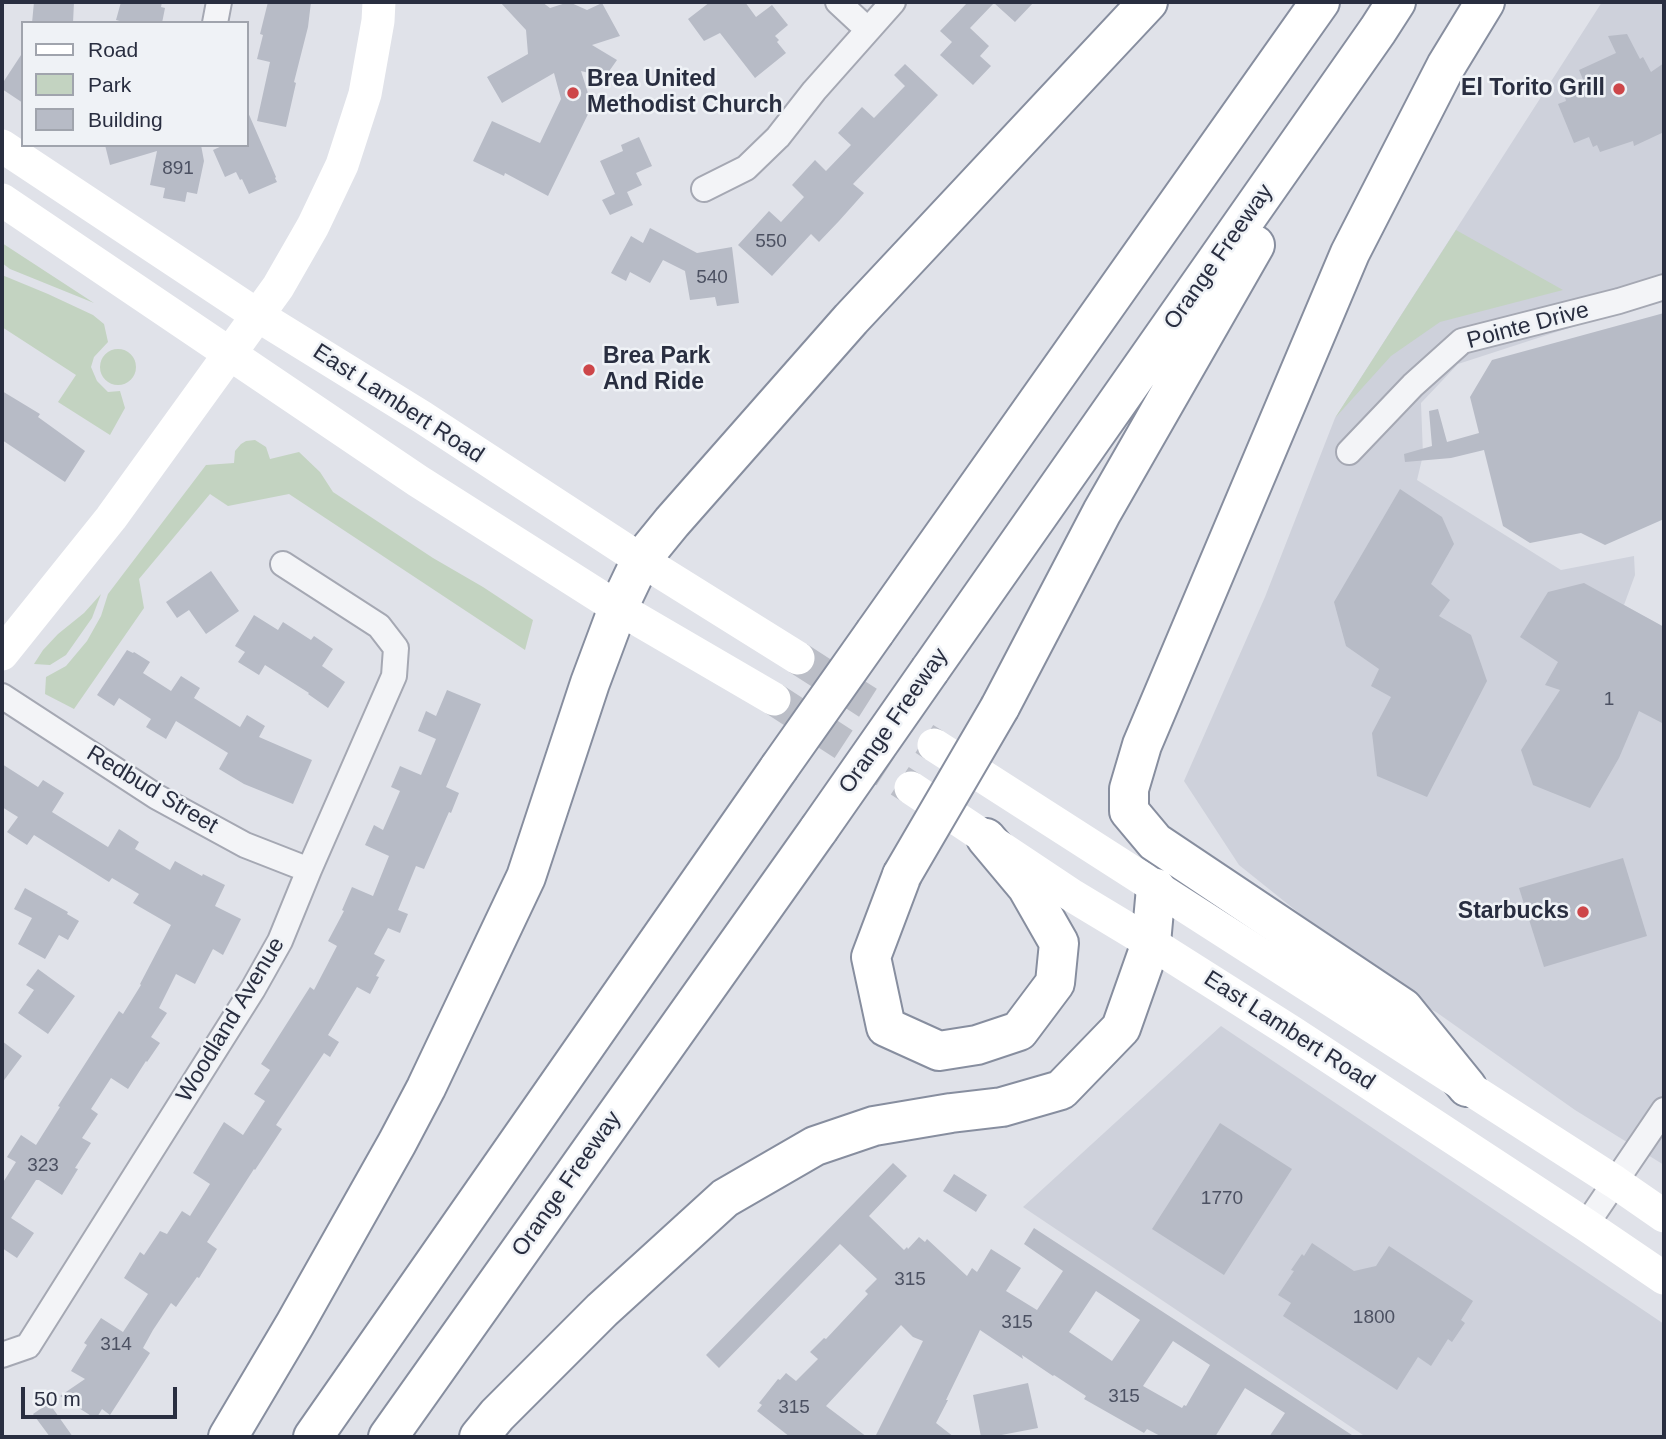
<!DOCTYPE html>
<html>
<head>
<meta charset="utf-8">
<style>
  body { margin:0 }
  #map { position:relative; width:1666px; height:1439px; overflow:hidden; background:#e0e2e9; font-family:Helvetica,sans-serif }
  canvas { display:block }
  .frame { position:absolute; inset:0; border:4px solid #292e40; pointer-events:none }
  .legend { position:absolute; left:21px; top:21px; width:228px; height:126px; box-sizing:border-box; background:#eff2f6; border:2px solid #a0a4ad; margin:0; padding:9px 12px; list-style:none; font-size:21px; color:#292e40 }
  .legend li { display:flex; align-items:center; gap:14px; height:35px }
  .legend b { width:35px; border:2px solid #a0a4ad }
  .scale { position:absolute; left:21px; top:1387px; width:156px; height:32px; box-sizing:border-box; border:4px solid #292e40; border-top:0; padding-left:9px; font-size:21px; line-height:24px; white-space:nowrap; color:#292e40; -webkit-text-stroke:5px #eff2f6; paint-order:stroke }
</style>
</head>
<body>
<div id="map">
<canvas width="1666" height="1439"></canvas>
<div class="frame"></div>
<ul class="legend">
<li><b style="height:9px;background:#fff"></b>Road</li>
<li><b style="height:19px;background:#c3d3c1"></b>Park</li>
<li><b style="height:19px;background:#b7bbc6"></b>Building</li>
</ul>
<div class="scale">50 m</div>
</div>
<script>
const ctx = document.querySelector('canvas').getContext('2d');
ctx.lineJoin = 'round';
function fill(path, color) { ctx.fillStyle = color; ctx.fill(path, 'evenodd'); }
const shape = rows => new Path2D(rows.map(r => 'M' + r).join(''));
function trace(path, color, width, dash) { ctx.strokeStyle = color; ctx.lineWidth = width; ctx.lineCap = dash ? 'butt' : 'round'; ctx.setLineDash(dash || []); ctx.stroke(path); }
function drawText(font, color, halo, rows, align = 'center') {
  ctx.font = font + ' Helvetica,sans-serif'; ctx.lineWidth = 5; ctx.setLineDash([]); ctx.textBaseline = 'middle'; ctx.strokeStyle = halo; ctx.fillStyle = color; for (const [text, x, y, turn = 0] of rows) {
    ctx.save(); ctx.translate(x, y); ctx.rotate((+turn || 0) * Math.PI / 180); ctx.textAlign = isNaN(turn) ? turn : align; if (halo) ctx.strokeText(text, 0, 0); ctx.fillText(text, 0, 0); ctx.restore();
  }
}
fill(shape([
  [1602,2,1664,2,1664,297,1458,364,1421,403,1423,455,1417,480,1561,570,1634,556,1635,575,1624,605,1664,627,1664,1165,1575,1110,1436,1012,1400,994,1239,865,1184,781,1265,597,1335,418],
  [1221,1026,1664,1324,1664,1437,1366,1437,1023,1207]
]), '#ced1db');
fill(shape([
  [1456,230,1563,290,1440,322,1391,356,1335,418],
  [2,243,94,303,10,269,2,263],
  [2,275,48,294,93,315,104,324,108,342,94,357,91,367,97,381,108,392,120,391,125,408,110,435,58,402,76,375,2,327],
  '100 367a18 18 0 1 1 36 0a18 18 0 1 1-36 0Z',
  [255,440,266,447,270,459,299,452,320,472,333,492,433,558,483,587,533,620,525,650,289,494,228,506,210,494,139,579,144,608,74,709,45,694,46,677,66,666,87,641,101,616,108,594,206,465,234,463,235,451,241,444,246,441],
  [101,594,92,618,66,655,50,665,34,664,43,650,58,634,84,613]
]), '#c3d3c1');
fill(shape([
  [34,2,74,2,73,23,32,23],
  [121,2,162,2,161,7,165,8,162,23,127,23,116,20],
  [268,2,311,2,308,27,294,82,296,83,286,127,257,121,270,62,257,59,263,35,260,34],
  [500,2,542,2,550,8,569,2,587,10,602,3,620,36,592,45,617,60,605,77,581,71,592,106,548,196,505,173,504,176,473,161,492,121,540,143,561,99,554,73,502,103,487,77,528,54,526,30],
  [710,2,745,2,756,17,772,5,788,25,775,36,779,40,777,42,786,53,755,78,720,33,704,41,688,19],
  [968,2,1034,2,1015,22,994,3,970,28,989,46,980,56,991,66,973,85,940,55,952,42,940,31],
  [1627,34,1640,59,1643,57,1651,72,1664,63,1664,132,1634,146,1633,141,1600,152,1597,145,1593,147,1589,137,1574,143,1558,104,1566,101,1564,94,1585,84,1579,70,1616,53,1608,36],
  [23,52,23,103,2,89,2,84],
  [905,64,938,95,853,184,864,193,839,221,819,242,811,234,772,276,738,245,769,211,781,222,804,197,792,185,815,160,826,171,851,145,838,133,862,107,874,118,905,86,894,75],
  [247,110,276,177,275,178,277,182,249,194,242,179,240,180,236,172,225,177,213,150,224,145,247,145],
  [639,137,652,166,636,173,642,185,627,192,633,205,610,215,602,200,615,194,600,161,623,151,621,145],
  [105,145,201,145,204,161,197,194,187,192,185,202,163,198,165,188,150,185,157,151,110,165],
  [650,228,697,253,732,247,739,303,717,306,715,297,690,300,685,271,663,260,650,283,630,272,626,281,611,273,631,236,643,243],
  [1664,313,1664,519,1605,545,1581,533,1530,543,1503,526,1484,450,1451,458,1405,462,1404,454,1432,446,1429,411,1438,409,1447,442,1479,433,1470,397,1492,360],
  [2,391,40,414,38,417,85,451,65,482,2,440],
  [1400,489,1442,517,1454,544,1431,584,1450,600,1439,616,1471,635,1487,681,1427,797,1377,776,1372,733,1391,697,1371,686,1379,669,1346,646,1334,602],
  [211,571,239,611,206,634,189,610,177,618,166,602],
  [1584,583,1664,627,1664,724,1639,711,1619,758,1590,808,1533,785,1521,750,1560,690,1545,685,1558,662,1520,637,1548,592],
  [254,615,278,630,283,622,311,640,314,636,333,649,322,666,345,682,328,708,308,694,309,693,265,665,259,675,238,662,245,652,235,646],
  [127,650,133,653,134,652,150,662,143,673,171,691,181,676,200,688,194,698,240,727,247,715,265,726,259,737,312,760,293,804,244,784,219,769,228,753,176,721,166,739,146,727,151,719,119,698,114,706,97,695],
  [447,690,481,704,446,787,459,793,451,813,449,812,424,869,416,866,398,910,408,914,400,933,388,928,374,954,385,960,376,976,379,977,370,994,357,987,328,1035,339,1042,330,1057,324,1053,276,1125,282,1129,255,1170,254,1169,207,1242,217,1249,199,1278,197,1277,176,1307,171,1303,153,1330,143,1348,150,1353,110,1415,102,1409,96,1419,60,1396,85,1379,71,1371,87,1345,84,1343,101,1318,123,1332,148,1294,124,1278,140,1252,144,1255,160,1231,167,1234,182,1211,190,1216,210,1184,193,1173,224,1122,243,1135,265,1101,254,1094,270,1070,261,1064,310,987,314,990,337,946,328,941,344,911,342,910,352,887,373,896,389,856,365,845,374,825,383,830,400,791,391,787,400,766,421,775,436,739,418,731,426,711,436,716],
  [2,764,38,787,43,780,64,793,52,812,108,847,119,829,139,842,135,849,170,870,175,861,202,876,203,874,225,885,215,906,241,919,223,955,213,949,195,984,176,974,159,1008,167,1013,151,1037,160,1043,147,1062,146,1061,128,1089,111,1078,91,1109,98,1114,82,1138,91,1143,75,1168,78,1169,62,1195,39,1180,36,1180,11,1218,34,1233,17,1258,2,1248,2,1184,16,1162,7,1157,21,1135,36,1145,60,1107,58,1106,119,1011,123,1014,141,985,140,984,171,925,133,903,139,894,112,878,109,882,34,835,27,845,7,832,18,817,2,807],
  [1623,858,1647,936,1544,967,1519,888],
  [25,888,68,912,67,914,79,921,68,940,59,935,45,959,18,944,32,918,14,909],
  [38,969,75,996,48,1034,18,1013,34,990,26,985],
  [2,1041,22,1056,2,1083],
  [1220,1123,1292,1169,1224,1275,1152,1229],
  [893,1163,907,1176,869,1216,904,1250,907,1247,908,1249,919,1237,925,1242,927,1239,967,1276,972,1268,977,1272,991,1249,1021,1268,1006,1291,1037,1310,1063,1271,1024,1244,1034,1228,1355,1437,1269,1437,1285,1413,1245,1388,1215,1437,1162,1437,1147,1429,1144,1433,1084,1399,1086,1396,1054,1375,1053,1376,1022,1355,1023,1359,980,1330,946,1400,948,1400,936,1423,954,1437,875,1437,923,1341,913,1337,901,1325,826,1406,867,1437,790,1437,757,1411,762,1405,759,1403,778,1379,780,1380,786,1373,796,1381,818,1359,810,1352,824,1338,826,1339,868,1294,865,1291,877,1279,840,1244,719,1368,706,1355],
  [1096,1291,1140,1320,1112,1361,1069,1332],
  [1173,1341,1210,1365,1186,1406,1184,1405,1182,1408,1143,1386],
  [954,1174,987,1195,976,1212,943,1191],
  [1312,1243,1354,1271,1376,1266,1389,1246,1473,1301,1461,1320,1465,1323,1452,1342,1448,1339,1431,1366,1418,1357,1397,1390,1283,1316,1291,1303,1278,1295,1294,1271,1291,1270,1302,1254,1304,1256],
  [1028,1383,1038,1428,991,1437,981,1437,973,1395],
  [49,1403,73,1437,50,1437,33,1414]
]), '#b7bbc6');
trace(shape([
  [798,658,934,745],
  [774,699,911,788]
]), '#bbbec7', 33, [33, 17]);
const street = shape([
  [838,2,867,29],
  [215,23,219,2],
  [704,189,746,168,778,137,814,91,893,2],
  [1349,452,1413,385,1462,341,1619,301,1664,287],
  [2,696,157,797,245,845,309,870],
  [1586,1225,1664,1110],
  [2,1355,28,1346,253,989,280,941,309,870,394,676,396,648,379,626,283,564]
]);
const highway = shape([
  [875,632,1320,2],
  [930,670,1378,30,1396,2],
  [1000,707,1102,512,1255,245],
  [902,875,871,957,886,1027,939,1051,977,1045,1019,1031,1055,983,1059,943,1027,887,986,838],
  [1467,1087,1403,1008,1155,842,1129,811,1129,789,1142,745,1350,253,1446,66,1485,2],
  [228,1437,295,1324,397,1143,426,1088,526,877,590,683,618,608,641,560,672,522,851,319,1148,2],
  [313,1437,779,768],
  [388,1437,819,829],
  [479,1437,497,1415,602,1310,725,1198,815,1146,874,1126,951,1113,1002,1107,1061,1090,1121,1028,1151,943,1156,888]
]);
trace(street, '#a5a8b3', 28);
trace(highway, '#878e9f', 42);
trace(street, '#f3f4f7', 24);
trace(shape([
  [2,146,257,315,422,417,641,560,798,658],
  [2,200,418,481,618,608,774,699],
  [2,654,111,518,278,287,313,226,342,165,365,94,378,21,379,2],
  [934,745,1615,1182,1664,1216],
  [911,788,1073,896,1151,943,1293,1033,1586,1225,1664,1278]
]), '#fff', 33);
trace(highway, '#fff', 38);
const highwayBridge = shape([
  [779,768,875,632],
  [819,829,930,670],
  [902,875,1000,707]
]);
trace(highwayBridge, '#878e9f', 42, []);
trace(highwayBridge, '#fff', 38);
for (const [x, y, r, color] of [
  [1619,89,7,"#cd4649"],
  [573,93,7,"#cd4649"],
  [589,370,7,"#cd4649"],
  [1583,912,7,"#cd4649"]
]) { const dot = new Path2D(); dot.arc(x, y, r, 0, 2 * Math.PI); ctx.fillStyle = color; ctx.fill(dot); trace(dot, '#eff2f6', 2.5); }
drawText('19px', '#4c5162', null, [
  ["891",178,169],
  ["550",771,242],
  ["540",712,278],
  ["1",1609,700],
  ["323",43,1166],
  ["1770",1222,1199],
  ["315",910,1280],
  ["1800",1374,1318],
  ["315",1017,1323],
  ["314",116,1345],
  ["315",1124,1397],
  ["315",794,1408]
]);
drawText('bold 23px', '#292e40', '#eff2f6', [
  ["Brea United",587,80],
  ["Methodist Church",587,106],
  ["El Torito Grill",1605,89,"right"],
  ["Brea Park",603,357],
  ["And Ride",603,383],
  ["Starbucks",1569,912,"right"]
], 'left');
drawText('23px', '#292e40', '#eff2f6', [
  ["Orange Freeway",1219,257,-55],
  ["Pointe Drive",1528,326,-15],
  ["East Lambert Road",398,404,33],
  ["Orange Freeway",894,721,-55],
  ["Redbud Street",152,790,31],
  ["Woodland Avenue",231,1020,-59],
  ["East Lambert Road",1289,1031,33],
  ["Orange Freeway",567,1184,-55]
]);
</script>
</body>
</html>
